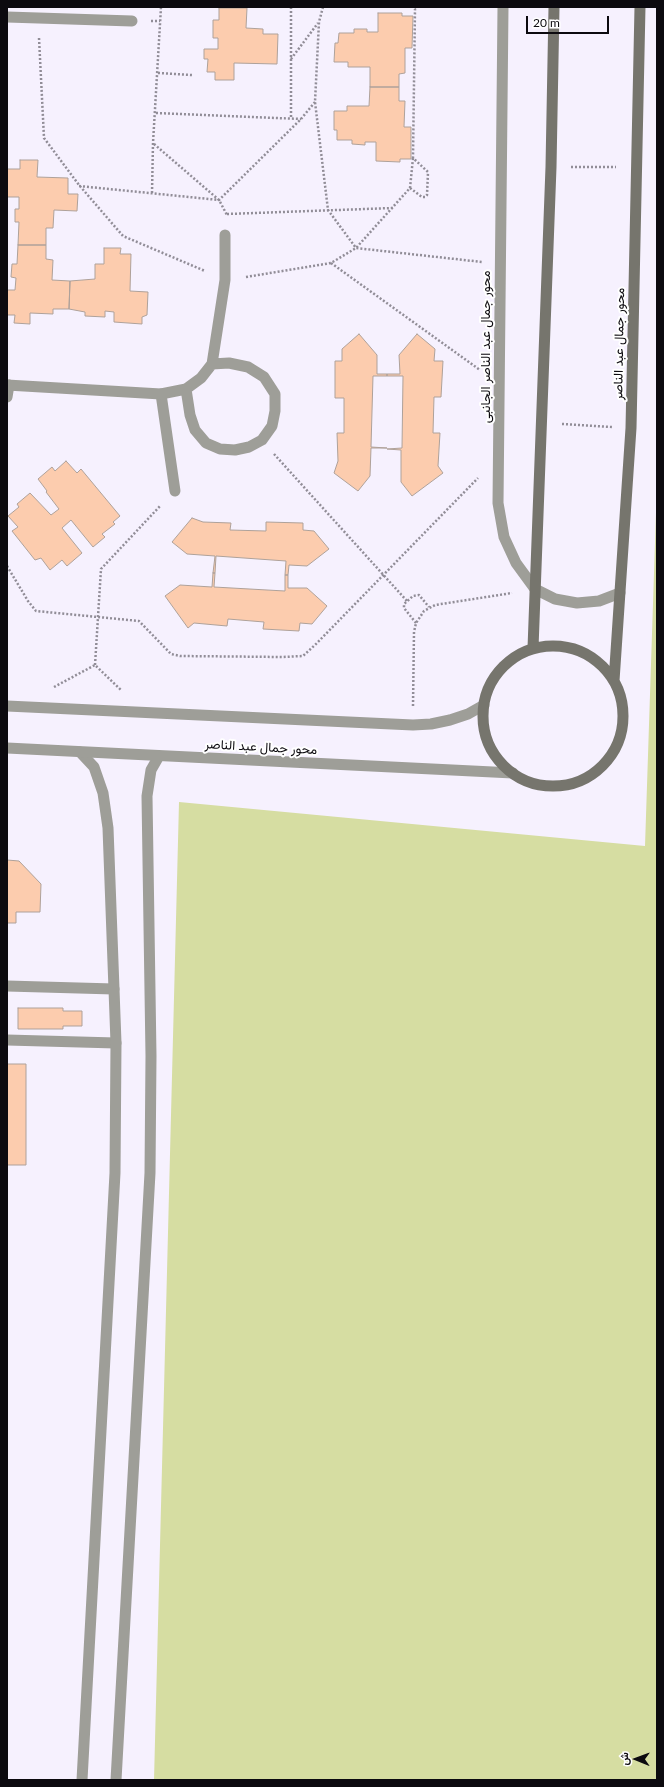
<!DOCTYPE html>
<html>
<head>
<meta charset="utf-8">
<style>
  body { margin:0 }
  #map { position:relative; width:664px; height:1787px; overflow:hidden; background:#f6f1fe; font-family:Lato,Vazirmatn,sans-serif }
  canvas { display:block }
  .frame { position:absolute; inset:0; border:8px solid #0c0a0f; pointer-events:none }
  .north { position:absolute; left:616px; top:1739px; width:40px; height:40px; -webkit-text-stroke:3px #fff; paint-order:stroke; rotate:271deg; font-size:11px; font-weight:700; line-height:16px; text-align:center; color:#0c0a0f }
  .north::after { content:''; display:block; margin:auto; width:14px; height:18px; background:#0c0a0f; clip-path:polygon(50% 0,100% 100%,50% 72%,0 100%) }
  .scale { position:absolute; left:526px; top:16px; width:83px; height:18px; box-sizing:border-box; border:2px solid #0c0a0f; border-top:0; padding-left:5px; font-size:12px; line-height:14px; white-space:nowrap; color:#0c0a0f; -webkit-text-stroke:3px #fff; paint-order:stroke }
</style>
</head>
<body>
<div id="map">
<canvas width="664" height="1787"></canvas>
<div class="frame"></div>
<div class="north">ش</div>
<div class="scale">20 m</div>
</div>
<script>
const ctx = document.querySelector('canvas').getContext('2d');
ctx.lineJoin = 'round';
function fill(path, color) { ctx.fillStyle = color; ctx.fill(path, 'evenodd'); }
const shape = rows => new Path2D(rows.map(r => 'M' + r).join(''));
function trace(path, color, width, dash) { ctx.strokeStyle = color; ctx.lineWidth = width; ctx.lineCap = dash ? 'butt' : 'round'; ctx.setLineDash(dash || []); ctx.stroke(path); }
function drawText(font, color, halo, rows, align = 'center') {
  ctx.font = font + ' Lato,Vazirmatn,sans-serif'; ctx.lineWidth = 4; ctx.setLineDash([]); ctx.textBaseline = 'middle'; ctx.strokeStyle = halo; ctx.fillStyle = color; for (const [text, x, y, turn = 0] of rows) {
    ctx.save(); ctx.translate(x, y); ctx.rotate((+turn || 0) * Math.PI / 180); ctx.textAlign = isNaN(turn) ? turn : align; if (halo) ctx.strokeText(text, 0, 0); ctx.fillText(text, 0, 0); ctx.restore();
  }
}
fill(shape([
  [657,482,657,1780,154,1780,179,802,645,846]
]), '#d6dda2');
const building = shape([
  [219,8,247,8,246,28,263,29,263,34,278,34,277,64,234,63,234,80,215,80,215,72,207,72,208,59,204,59,204,49,218,49,218,38,213,38,213,20,219,20,219,8],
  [378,13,402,13,402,16,413,16,412,48,405,48,405,73,399,74,399,87,370,87,370,67,348,67,348,62,334,62,335,43,338,43,339,33,354,33,354,29,367,29,367,32,378,32,378,13],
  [370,87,399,87,399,101,405,101,404,127,411,127,411,159,400,159,400,162,376,161,376,142,365,142,365,145,352,144,352,140,337,140,337,130,334,130,334,111,347,111,347,106,369,106,370,87],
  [20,160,38,160,37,177,68,178,68,194,78,194,77,211,54,210,53,228,46,228,46,245,18,245,19,222,15,222,15,209,19,209,19,197,7,197,7,169,20,169,20,160],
  [18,245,46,245,46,259,53,260,52,280,70,281,69,309,53,309,53,314,30,313,30,324,14,323,15,315,7,315,7,290,15,290,16,278,11,277,12,264,17,264,18,245],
  [104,248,121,248,120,254,131,254,130,291,148,292,147,315,142,317,142,324,114,322,114,312,105,311,105,317,85,316,85,312,69,309,70,281,95,279,95,264,104,264,104,248],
  [359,334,377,355,377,374,387,374,387,376,373,376,371,447,387,448,371,448,370,476,358,491,334,473,338,461,337,433,344,433,344,398,335,398,335,361,342,361,342,349,359,334],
  [417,334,435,349,434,361,443,361,441,397,434,397,433,433,440,433,438,466,443,473,412,496,401,482,401,450,387,449,402,448,403,376,387,376,387,374,400,374,399,355,417,334],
  [66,461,77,473,81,469,120,516,113,522,115,524,102,534,105,537,93,547,71,520,62,528,82,553,67,566,62,560,50,570,41,558,35,560,12,531,18,527,8,516,19,507,17,504,30,493,51,515,59,509,46,492,47,491,38,479,52,467,55,471,66,461],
  [192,518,203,522,231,523,230,530,266,531,266,522,303,523,303,530,314,531,329,549,307,566,289,565,288,575,285,575,286,561,216,556,215,573,213,573,215,556,187,554,172,542,192,518],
  [213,573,215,573,214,587,285,591,285,575,288,575,288,588,307,588,327,606,312,624,300,623,299,631,263,629,264,622,228,619,227,626,194,623,188,628,165,596,180,585,212,587,213,573],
  [7,860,19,861,41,884,40,912,16,912,16,923,7,923,7,860],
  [18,1008,63,1008,63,1011,82,1011,82,1026,63,1026,63,1029,18,1029,18,1008],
  [7,1064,26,1064,26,1165,7,1165,7,1064]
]);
fill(building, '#fcccae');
trace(building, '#aea19a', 1);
trace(shape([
  [291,7,291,119],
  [323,7,319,22,315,102,328,210,356,248,482,262],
  [151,21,160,21],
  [39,38,44,138,79,185,123,236,205,271],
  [291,59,318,23],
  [158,73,192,75],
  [156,113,301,119],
  [154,144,219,200,227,215],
  [571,167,616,167],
  [79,186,219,200,301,119,315,102],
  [410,188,422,197,425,197,427,195,428,172,413,158,415,9,414,7],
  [152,193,153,143,161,7],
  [227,214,393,208],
  [331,263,480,370],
  [246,277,331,263,356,248,410,188,413,158],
  [562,424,612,427],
  [274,454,407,601],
  [7,566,28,601,36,611,139,621,171,654,180,656,282,657,303,656,316,644,478,478],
  [416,623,404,608,404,604,413,596,419,595,429,607],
  [95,665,101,569,161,505],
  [54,687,95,665,122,691],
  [413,706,414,632,416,623,424,611,435,605,512,593]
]), '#918d97', 2.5, [2, 2]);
trace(shape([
  [7,17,132,21],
  [161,394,175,491],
  [7,397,9,385],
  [7,986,114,989],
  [7,1040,116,1043]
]), '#9e9e98', 11);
trace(shape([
  [7,385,161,394,186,389,201,378,212,364,225,280,225,235],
  [186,389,190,415,195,430,206,443,220,449,235,450,249,447,262,440,272,426,275,411,275,394,264,377,248,367,229,363,212,364],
  [80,752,94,767,103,793,108,828,116,1043,115,1173,82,1780],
  [116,1780,150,1173,151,1056,147,796,151,770,159,756]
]), '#9e9e98', 11);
trace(shape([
  [503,7,498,503,504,537,516,563,535,589,555,599,577,603,599,601,620,593],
  [7,706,413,725,431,724,450,720,468,714,484,705],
  [7,748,513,773]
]), '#9e9e98', 11);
trace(shape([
  '483 716a70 70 0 1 1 140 0a70 70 0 1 1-140 0Z',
  [533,648,551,167,554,7],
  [614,681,631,428,640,7]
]), '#76756d', 11);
drawText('13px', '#0c0a0f', '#fff', [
  ["محور جمال عبد الناصر",619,344,-89],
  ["محور جمال عبد الناصر الجانبى",486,347,-90],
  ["محور جمال عبد الناصر",261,747,3]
]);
</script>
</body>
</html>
